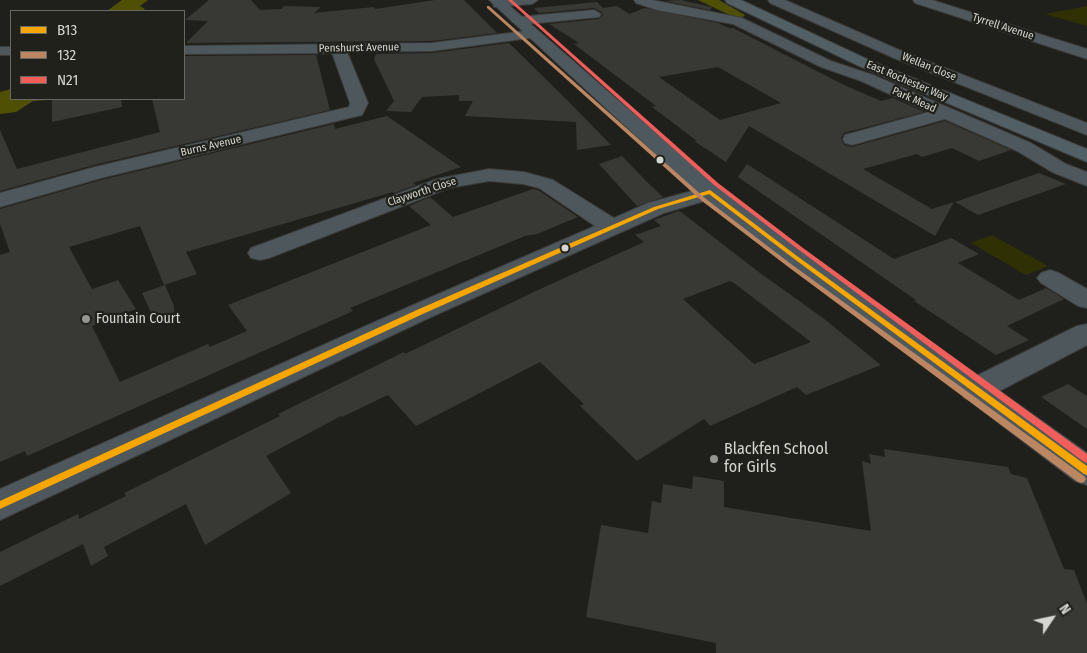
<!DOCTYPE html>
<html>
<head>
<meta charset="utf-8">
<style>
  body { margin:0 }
  #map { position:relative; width:1087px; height:653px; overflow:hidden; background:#1f201c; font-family:"Fira Sans Condensed",sans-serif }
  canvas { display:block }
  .legend { position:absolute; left:10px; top:10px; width:175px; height:90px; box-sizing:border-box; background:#20211b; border:1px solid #686964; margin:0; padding:6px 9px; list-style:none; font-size:15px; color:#d5d6d1 }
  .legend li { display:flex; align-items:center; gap:10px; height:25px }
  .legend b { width:25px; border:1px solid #686964 }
  .north { position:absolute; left:1027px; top:593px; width:50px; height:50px; -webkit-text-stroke:4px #20211b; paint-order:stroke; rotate:56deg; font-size:14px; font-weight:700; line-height:20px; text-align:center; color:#d5d6d1 }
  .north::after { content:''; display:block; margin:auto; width:18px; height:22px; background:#d5d6d1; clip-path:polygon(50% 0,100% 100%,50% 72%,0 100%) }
</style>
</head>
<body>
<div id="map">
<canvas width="1087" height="653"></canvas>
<ul class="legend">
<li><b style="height:6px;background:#f7a600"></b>B13</li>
<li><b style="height:6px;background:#bb8660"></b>132</li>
<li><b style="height:6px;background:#f15d59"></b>N21</li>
</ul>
<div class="north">N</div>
</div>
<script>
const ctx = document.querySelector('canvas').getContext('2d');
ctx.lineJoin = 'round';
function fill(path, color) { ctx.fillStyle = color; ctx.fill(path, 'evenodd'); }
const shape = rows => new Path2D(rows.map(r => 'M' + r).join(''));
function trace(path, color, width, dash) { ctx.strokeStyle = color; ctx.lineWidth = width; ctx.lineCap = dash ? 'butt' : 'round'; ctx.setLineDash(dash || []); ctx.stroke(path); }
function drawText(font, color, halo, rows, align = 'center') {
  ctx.font = font + ' "Fira Sans Condensed",sans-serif'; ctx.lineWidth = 4.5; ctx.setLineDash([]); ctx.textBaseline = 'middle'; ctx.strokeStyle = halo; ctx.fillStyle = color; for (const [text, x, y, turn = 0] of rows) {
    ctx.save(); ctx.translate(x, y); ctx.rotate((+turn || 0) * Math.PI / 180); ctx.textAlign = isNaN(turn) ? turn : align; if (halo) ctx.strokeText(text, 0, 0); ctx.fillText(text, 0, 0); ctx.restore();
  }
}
fill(shape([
  [1087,6,1087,26,1045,14],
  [992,235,1048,266,1026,275,971,243]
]), '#2f3004');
fill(shape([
  [122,0,148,0,140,6,145,9,143,10,144,11,107,11],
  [698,0,719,0,745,15,743,17,734,17],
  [11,89,11,99,61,99,33,101,16,112,0,114,0,92]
]), '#4f5004');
fill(shape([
  [209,0,251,0,260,10,281,9,284,6,321,7,314,13,374,7,375,9,435,0,464,0,497,33,432,41,186,43,208,21,185,20],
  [682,0,684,1,712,7,710,10,665,1],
  [597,2,603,8,617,6,629,14,645,8,718,23,729,28,733,28,844,85,881,101,893,98,924,112,844,133,841,138,844,145,852,147,945,121,1011,150,979,161,952,148,922,157,917,154,863,169,932,209,954,202,935,236,749,126,726,162,694,141,697,141,652,107,656,106,574,44,579,43,549,24,599,19,603,15,602,12,594,8,539,13,534,8],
  [718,67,781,103,720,120,659,77],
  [509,43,566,99,611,145,577,150,576,122,465,116,473,101,459,101,459,95,422,97,411,112,386,111,394,101,374,59,376,54,432,53],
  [316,55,330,110,94,165,0,191,0,130,17,169,160,132,152,99,184,99,184,56],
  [52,99,121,99,122,107,52,122],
  [387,116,461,167,413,183,416,185,394,193,393,192,186,252,197,274,164,285,140,226,69,247,92,289,118,280,136,309,92,326,120,382,208,344,210,347,247,331,228,305,431,225,409,206,430,197,453,217,533,189,538,190,578,217,537,234,525,236,350,308,353,311,27,456,25,451,0,462,0,255,10,252,0,224,0,209,101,180,334,124,335,129],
  [622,156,649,184,663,197,637,206,599,164],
  [747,164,894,259,951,238,979,254,958,263,1019,300,1046,288,1064,299,1007,326,1029,340,996,355,914,301,916,300,738,177],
  [1039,173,1066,184,978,215,955,202],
  [678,211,681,212,760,273,823,318,881,365,806,395,797,387,710,426,704,419,637,461,580,406,584,404,540,362,416,426,388,395,342,417,341,416,266,456,291,493,205,545,186,504,104,547,108,556,91,566,83,544,0,586,0,552,78,514,79,519,126,496,124,493,280,416,278,414,404,352,405,354,538,290,644,242,635,235,661,226,654,220],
  [730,281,734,283,811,342,754,364,683,299],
  [165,285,174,306,174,314,155,321,142,293],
  [1068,384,1087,396,1087,429,1041,397],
  [884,449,1008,467,1011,474,1027,478,1064,569,1074,570,1087,604,1087,653,716,653,716,643,586,617,601,525,648,533,652,501,661,503,663,484,692,489,693,476,724,481,724,507,871,531,862,461,871,464,869,454,885,457]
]), '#383935');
const street = shape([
  [499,0,538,0,532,4,494,7,493,4,494,1,499,0],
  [634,0,652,0,742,18,831,61,873,75,1031,143,1066,164,1087,172,1087,186,1052,172,1017,151,945,119,852,145,845,143,843,139,845,135,929,112,861,81,821,67,733,24,657,10,636,3,634,0],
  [768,0,785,0,904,52,1087,123,1087,135,894,58,770,3,768,0],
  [913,0,932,0,1087,49,1087,59,915,3,913,0],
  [594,10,601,14,599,17,518,25,511,21,518,17,594,10],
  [533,30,538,31,540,34,538,37,432,51,347,52,368,103,362,115,101,178,0,207,0,193,95,167,349,107,350,103,332,53,184,54,184,46,432,43,533,30],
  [0,47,11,47,11,55,0,55,0,47],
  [489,169,524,172,553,180,614,218,648,203,710,186,718,187,721,192,718,197,664,213,431,317,0,520,0,489,413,305,595,226,539,188,523,184,489,181,449,188,269,258,260,260,251,258,248,253,251,248,437,179,489,169],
  [1050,270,1059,273,1087,289,1087,308,1078,306,1041,283,1037,278,1041,273,1050,270],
  [1087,324,1087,345,986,398,975,401,964,398,960,390,964,382,1077,326,1087,324]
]);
const primary = shape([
  [489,0,503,0,718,187,804,252,1087,453,1087,485,1075,481,702,197,489,0]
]);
const highway = shape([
  [725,0,741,0,869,60,1087,149,1087,162,859,66,727,3,725,0]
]);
trace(street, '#3c3c3a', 2);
trace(primary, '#3c3c3a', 2);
trace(highway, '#3c3c3a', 2);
fill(street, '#4e575b');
fill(primary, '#4d595e');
fill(highway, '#526065');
fill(shape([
  [710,190,797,256,1087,466,1087,475,1084,474,793,258,709,194,658,209,425,313,0,509,0,501,419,309,654,207,710,190]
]), '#f7a600');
fill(shape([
  [487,6,489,6,706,199,791,264,1084,476,1086,479,1084,482,1081,483,1078,482,787,266,702,201,487,8,487,6]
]), '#bb8660');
fill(shape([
  [508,0,512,0,718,183,803,248,1087,454,1087,463,1084,462,799,250,714,185,508,0]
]), '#f15d59');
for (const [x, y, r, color] of [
  [660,160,4.5,"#d5d6d1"],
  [565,248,4.5,"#d5d6d1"],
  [86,319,5,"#959692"],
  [714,459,5,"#959692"]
]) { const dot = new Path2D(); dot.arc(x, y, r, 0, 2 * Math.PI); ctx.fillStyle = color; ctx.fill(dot); trace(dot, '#20211b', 2); }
drawText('11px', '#d5d6d1', '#20211b', [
  ["Tyrrell Avenue",1003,27,18],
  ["Penshurst Avenue",359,48,-1],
  ["Wellan Close",929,67,22],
  ["East Rochester Way",907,81,23],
  ["Park Mead",914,100,24],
  ["Burns Avenue",211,146,-13],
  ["Clayworth Close",422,192,-18]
]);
drawText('14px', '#d5d6d1', '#20211b', [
  ["Fountain Court",96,319]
], 'left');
drawText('16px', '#d5d6d1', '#20211b', [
  ["Blackfen School",724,450],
  ["for Girls",724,468]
], 'left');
</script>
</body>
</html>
